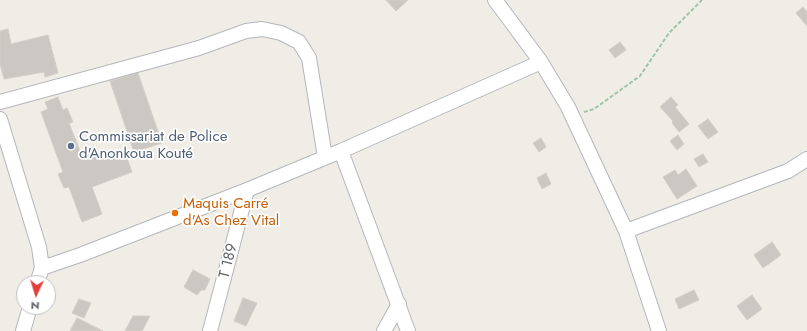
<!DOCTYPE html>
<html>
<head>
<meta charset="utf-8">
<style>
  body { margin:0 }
  #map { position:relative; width:807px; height:331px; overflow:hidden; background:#efede6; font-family:Jost,sans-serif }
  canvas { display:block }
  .north { position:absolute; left:16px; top:275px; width:40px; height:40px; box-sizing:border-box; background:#fff; border:1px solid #bfc0c2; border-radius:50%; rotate:184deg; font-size:11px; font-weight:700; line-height:16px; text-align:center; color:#5e6266 }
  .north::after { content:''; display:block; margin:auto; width:14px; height:18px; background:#e23f3a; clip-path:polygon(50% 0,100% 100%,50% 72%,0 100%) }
</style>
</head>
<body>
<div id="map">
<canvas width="807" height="331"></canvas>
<div class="north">N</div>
</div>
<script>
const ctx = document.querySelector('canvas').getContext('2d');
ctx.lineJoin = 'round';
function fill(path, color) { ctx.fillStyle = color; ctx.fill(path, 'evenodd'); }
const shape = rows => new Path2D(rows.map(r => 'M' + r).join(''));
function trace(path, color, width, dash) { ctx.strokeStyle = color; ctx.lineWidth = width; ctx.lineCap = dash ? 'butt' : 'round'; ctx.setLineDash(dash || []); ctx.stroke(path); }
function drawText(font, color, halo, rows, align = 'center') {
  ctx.font = font + ' Jost,sans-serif'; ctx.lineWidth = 3.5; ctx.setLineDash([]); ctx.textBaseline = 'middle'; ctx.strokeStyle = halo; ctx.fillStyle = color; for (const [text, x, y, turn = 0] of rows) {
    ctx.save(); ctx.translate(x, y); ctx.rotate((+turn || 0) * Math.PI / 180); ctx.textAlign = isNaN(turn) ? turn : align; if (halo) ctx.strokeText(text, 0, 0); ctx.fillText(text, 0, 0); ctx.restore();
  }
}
const building = shape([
  [386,0,408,0,396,11,386,0],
  [803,7,807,12,807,26,796,13,803,7],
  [8,29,11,44,48,35,58,73,45,77,44,72,4,79,0,64,0,31,8,29],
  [620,42,626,50,615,58,609,50,620,42],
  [138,73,162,143,134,152,110,81,138,73],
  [58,97,63,110,67,108,73,122,69,123,80,151,94,146,99,159,124,150,132,172,92,187,102,214,82,222,69,187,64,188,58,174,63,172,41,112,48,109,45,102,58,97],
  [671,97,678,105,675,107,689,124,679,132,672,123,673,121,660,107,671,97],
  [708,119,718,132,708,139,698,126,708,119],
  [678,135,684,144,677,150,670,141,678,135],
  [541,138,546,147,539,152,533,143,541,138],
  [703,154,708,162,699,167,694,159,703,154],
  [686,169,697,186,677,199,663,177,675,170,678,175,686,169],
  [546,173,551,184,542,189,537,178,546,173],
  [772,242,781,255,763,268,754,255,772,242],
  [193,270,210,279,205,290,201,290,197,295,184,287,193,270],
  [694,290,699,300,679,309,675,299,694,290],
  [752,295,762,309,747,320,737,306,752,295],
  [243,298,257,303,246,326,234,321,243,298],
  [79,299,91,303,84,318,72,313,79,299],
  [133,316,150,316,142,331,125,331,133,316],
  [77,318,103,331,70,331,77,318]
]);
fill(building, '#cbc8c4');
trace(building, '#d4cec5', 1);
const minor = shape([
  [495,0,541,62],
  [0,102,199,48,246,31,262,29,281,33,299,42,309,58,325,157],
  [0,119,39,247,42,268,37,283],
  [341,151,408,331],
  [626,231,788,171,807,159],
  [42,268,80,255,247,190,341,151,541,62,568,107,626,231,659,331],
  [23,331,30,307],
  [210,331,247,190],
  [384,331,399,304]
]);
trace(minor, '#b3b7ba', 16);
trace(shape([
  [584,112,594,109,640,76,669,33,702,0]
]), '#9ec7a7', 2, [4, 2]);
trace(minor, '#fff', 14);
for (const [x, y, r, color] of [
  [71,146,4,"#5c6f8a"],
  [175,213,4,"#e8710a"]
]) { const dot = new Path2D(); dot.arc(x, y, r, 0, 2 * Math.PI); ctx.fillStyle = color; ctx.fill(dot); trace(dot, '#fff', 1.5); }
drawText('15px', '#4e5e75', '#fff', [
  ["Commissariat de Police",79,137],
  ["d'Anonkoua Kouté",79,154]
], 'left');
drawText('15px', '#c56008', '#fff', [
  ["Maquis Carré",183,204],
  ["d'As Chez Vital",183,221]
], 'left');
drawText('15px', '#5e6266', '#fff', [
  ["T 189",229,261,-76]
]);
</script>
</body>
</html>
